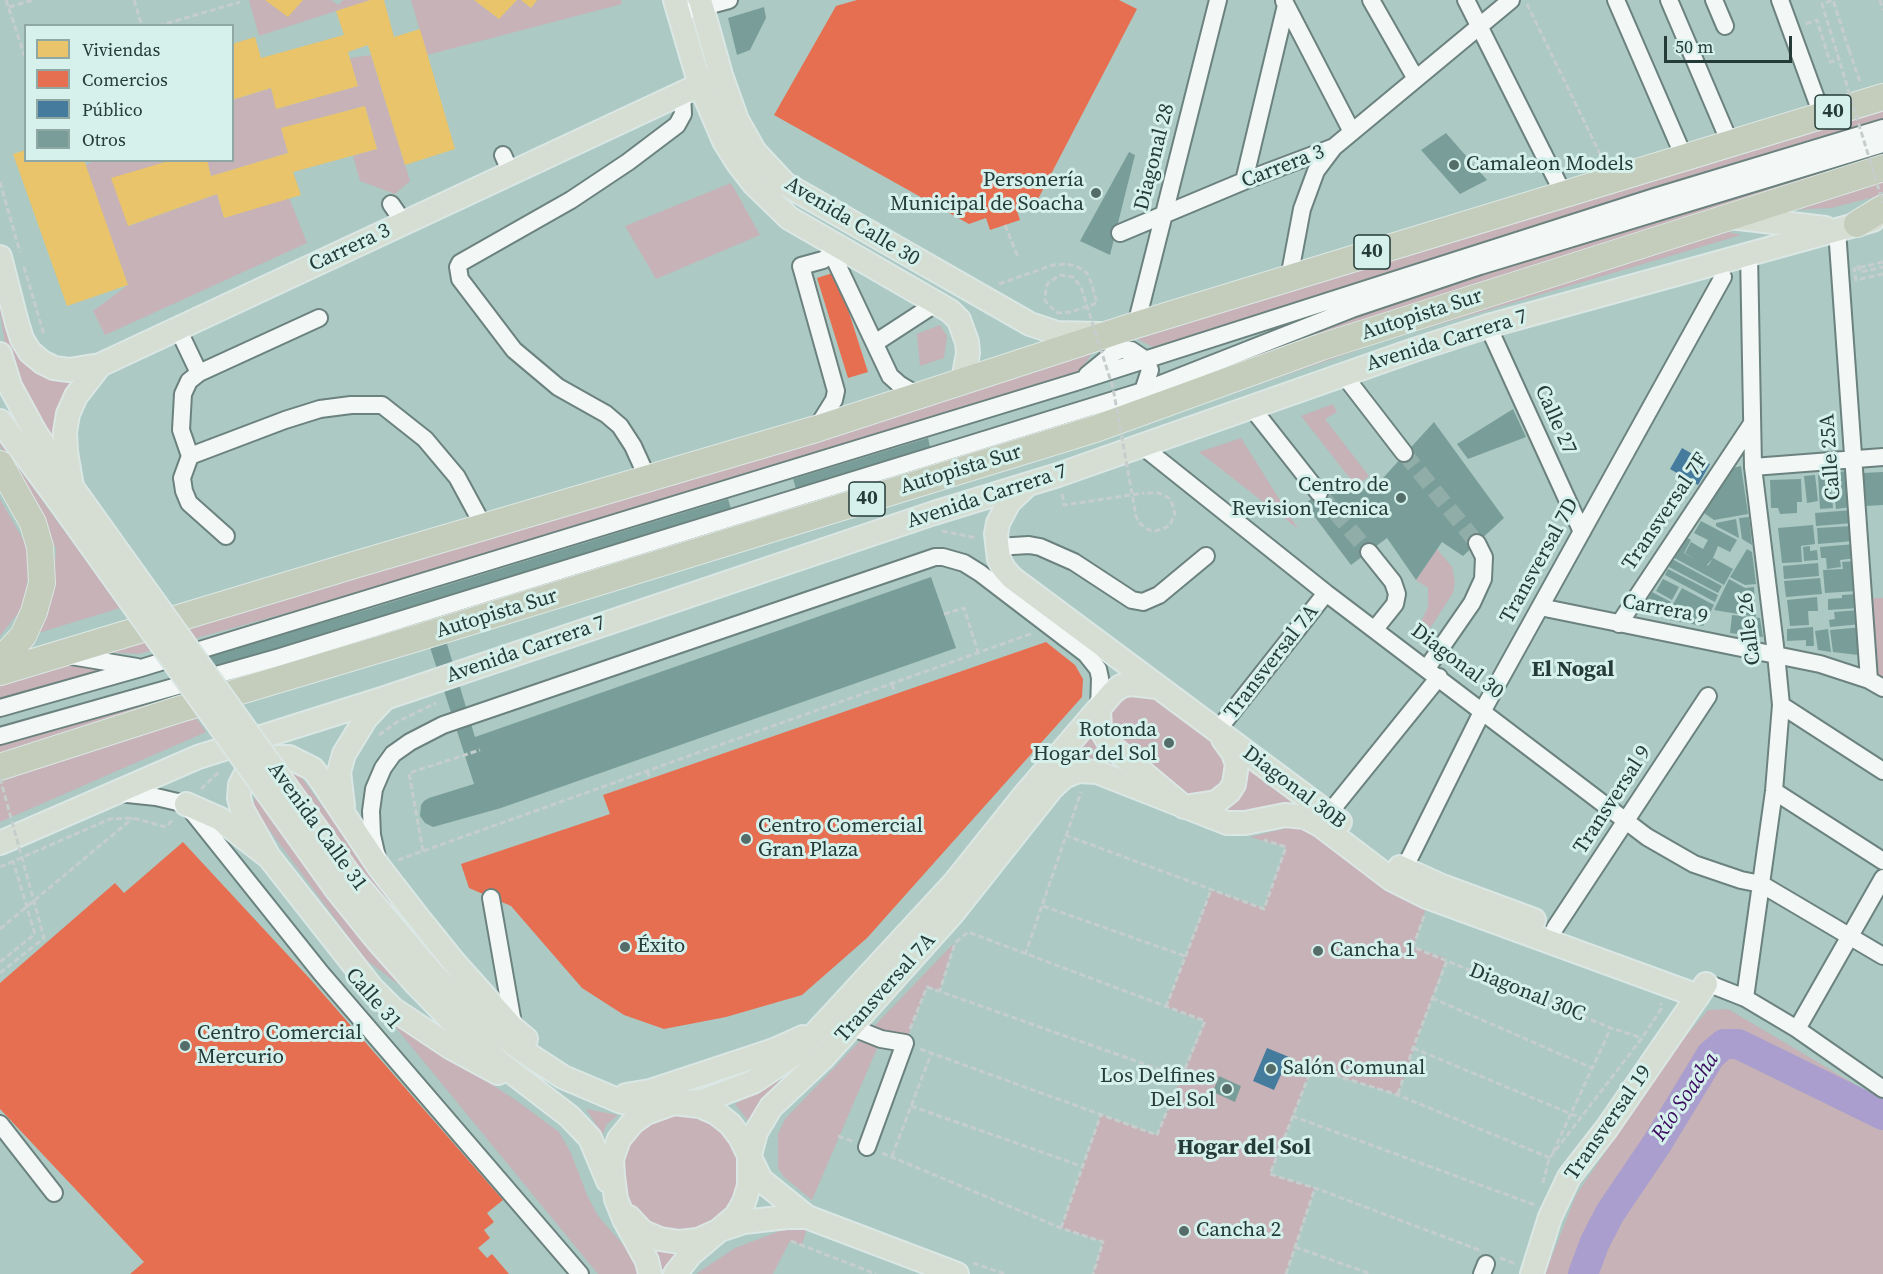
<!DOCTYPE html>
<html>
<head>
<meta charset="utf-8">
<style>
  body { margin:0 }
  #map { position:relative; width:1883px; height:1274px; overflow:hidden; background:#acc9c4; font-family:"Source Serif 4",serif }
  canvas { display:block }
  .legend { position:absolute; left:24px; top:24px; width:210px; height:138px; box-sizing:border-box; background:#d6f0eb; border:2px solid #8fa8a3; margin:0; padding:8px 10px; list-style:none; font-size:18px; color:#253b37 }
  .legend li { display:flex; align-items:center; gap:12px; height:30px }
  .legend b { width:30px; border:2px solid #8fa8a3 }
  .scale { position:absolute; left:1664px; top:36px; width:128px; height:27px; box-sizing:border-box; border:3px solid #253b37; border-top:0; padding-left:8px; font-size:18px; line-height:21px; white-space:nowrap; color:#253b37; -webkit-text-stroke:4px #d6f0eb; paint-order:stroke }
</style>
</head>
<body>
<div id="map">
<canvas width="1883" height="1274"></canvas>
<ul class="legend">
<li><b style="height:16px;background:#e9c46a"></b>Viviendas</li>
<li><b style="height:16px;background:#e76f51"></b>Comercios</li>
<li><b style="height:16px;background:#457b9d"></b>Público</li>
<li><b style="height:16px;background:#799e99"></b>Otros</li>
</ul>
<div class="scale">50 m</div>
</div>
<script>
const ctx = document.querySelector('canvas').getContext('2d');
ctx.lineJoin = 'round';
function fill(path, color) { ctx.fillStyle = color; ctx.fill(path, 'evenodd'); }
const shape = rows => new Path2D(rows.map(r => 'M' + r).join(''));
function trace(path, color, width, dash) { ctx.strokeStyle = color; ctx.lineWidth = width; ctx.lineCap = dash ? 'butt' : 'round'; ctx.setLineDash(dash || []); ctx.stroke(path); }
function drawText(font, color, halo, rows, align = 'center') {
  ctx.font = font + ' "Source Serif 4",serif'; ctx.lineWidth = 6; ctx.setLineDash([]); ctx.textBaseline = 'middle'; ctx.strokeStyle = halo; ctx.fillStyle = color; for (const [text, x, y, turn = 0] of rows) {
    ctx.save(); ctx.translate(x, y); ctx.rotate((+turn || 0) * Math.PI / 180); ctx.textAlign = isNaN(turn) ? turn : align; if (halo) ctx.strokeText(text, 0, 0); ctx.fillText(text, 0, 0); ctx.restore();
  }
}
fill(shape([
  [249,0,331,0,338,5,343,0,370,0,259,36],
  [411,0,474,0,499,19,517,0,521,0,531,8,537,0,621,0,622,4,427,55],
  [371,55,410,181,395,194,360,181,353,156,377,149,365,106,282,128,288,153,211,176,207,161,232,160,233,100,271,88,277,109,357,86,350,58],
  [1883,109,1883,119,1847,131,1554,221,1155,348,1133,337],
  [1883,153,1883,162,1367,318,1217,372,1364,311],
  [97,160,172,161,129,226,217,194,224,218,289,198,307,243,105,335,93,311,128,285,85,165],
  [1883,179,1883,192,1874,197,1831,208,1790,210],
  [731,183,760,235,656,279,625,226],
  [1724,231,1741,235,1387,340,1240,391,1319,360],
  [0,291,14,343,79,377,58,446,36,416,6,349,0,313],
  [940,325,947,336,944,358,920,366,917,334],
  [1093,349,1088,360,1078,371,1069,375,363,592,139,654,107,652,824,440],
  [1333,404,1337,412,1325,419,1369,476,1356,486,1301,416],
  [1241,438,1298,529,1199,452],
  [0,442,120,608,35,634,47,613,54,586,56,548,0,446],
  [0,499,32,555,23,607,0,636],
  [1437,549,1452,567,1455,581,1453,593,1427,633,1419,626,1428,607,1428,588,1416,580],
  [1872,598,1883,598,1883,679,1878,676],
  [65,665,102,669,0,700,0,684],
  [1126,695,1154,696,1220,745,1227,755,1225,788,1192,799,1121,742,1109,722,1108,713],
  [179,696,0,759,0,744],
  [195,716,206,732,0,822,0,782,87,750],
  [1092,729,1129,771,1061,768],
  [1248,767,1307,809,1249,816,1224,813,1238,800,1247,780],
  [299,774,408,924,462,981,501,1028,404,932,291,775],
  [255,796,373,949,415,997,365,959,253,808],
  [1299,825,1396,890,1427,906,1413,947,1446,958,1398,1095,1312,1068,1270,1174,1315,1188,1286,1274,1093,1274,1103,1242,1061,1228,1101,1114,1157,1135,1205,1022,1166,1007,1211,890,1264,908,1286,847,1250,837],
  [954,943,940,990,927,987,905,1043,881,1039,812,1200,784,1177,778,1168,778,1134,785,1119],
  [1728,1009,1883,1101,1883,1274,1545,1274,1576,1195,1680,1043,1708,1010],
  [383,1012,517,1101,559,1132,571,1153,587,1195,598,1216,625,1247,637,1265,640,1274,598,1274],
  [784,1075,767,1096,749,1122,735,1104],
  [586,1109,618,1115,606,1125,603,1135],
  '621 1173a59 59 0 1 1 118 0a59 59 0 1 1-118 0Z',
  [807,1228,802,1245,790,1241,773,1274,696,1274,735,1248,785,1229],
  [654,1248,678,1253,662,1274,660,1274]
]), '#c6b2b7');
fill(shape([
  [265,0,303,0,288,17],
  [370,0,384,0,394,37,420,29,455,149,405,165,368,45,348,52,358,86,276,109,271,88,232,100,232,44,255,37,261,58,344,35,336,11],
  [474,0,517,0,499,19],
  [521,0,537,0,531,8],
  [365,106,377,149,293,172,301,195,224,218,217,194,128,226,111,178,172,160,207,160,211,176,288,153,281,128],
  [26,150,26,160,84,160,128,285,67,306,13,154]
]), '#e9c46a');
fill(shape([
  [857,0,1119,0,1137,9,1037,201,1016,208,1020,220,990,230,986,218,969,224,774,115,836,6],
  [836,272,868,372,848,378,817,278],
  [1046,642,1075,665,1083,679,1082,697,867,938,802,995,726,1017,664,1029,624,1015,582,988,511,906,469,888,461,864,610,814,603,795],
  [183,842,311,980,503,1200,487,1213,494,1222,484,1230,490,1238,478,1248,487,1258,492,1254,509,1274,130,1274,144,1262,0,1109,0,983,115,883,124,893]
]), '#e76f51');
fill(shape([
  [1682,448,1710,464,1698,485,1670,469],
  [1267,1048,1289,1057,1274,1090,1253,1081]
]), '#457b9d');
trace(shape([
  [1583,1274,1595,1242,1610,1213,1658,1142,1711,1055,1724,1044,1738,1044,1883,1115]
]), '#a99ecd', 30);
fill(shape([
  [764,7,766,18,750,50,737,55,728,18],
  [1446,133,1487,180,1460,194,1421,150],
  [1129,152,1135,155,1110,255,1080,241],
  [1513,409,1526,437,1468,459,1457,444],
  [1434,422,1504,518,1463,556,1442,542,1416,580,1387,538,1351,565,1305,504,1333,481,1355,488,1373,489],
  [928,438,931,451,797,492,793,479],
  [1741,466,1748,514,1714,520,1704,513,1733,468],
  [1847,471,1851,507,1836,509,1832,473],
  [1883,472,1883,505,1865,506,1863,473],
  [1830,473,1833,508,1820,509,1818,475],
  [1815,475,1818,501,1807,503,1804,476],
  [1801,479,1802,502,1797,502,1797,513,1780,514,1778,508,1771,508,1770,480],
  [728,499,732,512,435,604,475,737,931,577,956,648,501,808,433,827,425,823,420,816,421,805,424,801,429,798,474,784,418,610,175,680,171,667,369,609],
  [1852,510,1853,523,1816,526,1815,513],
  [1749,517,1752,545,1742,539,1739,518],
  [1736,519,1739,538,1716,526,1716,523],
  [1701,521,1737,540,1730,552,1718,546,1713,558,1707,565,1708,566,1713,558,1733,569,1724,585,1669,555,1681,534,1691,540,1684,553,1695,559,1685,553,1691,542,1703,549,1708,540,1694,533],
  [1813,525,1815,544,1801,546,1802,562,1782,563,1778,528],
  [1853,526,1854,541,1818,544,1817,528],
  [1855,544,1856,558,1840,560,1841,567,1827,569,1826,558,1821,558,1820,547],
  [1810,546,1810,551,1817,550,1818,560,1804,561,1803,547],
  [1747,549,1752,552,1756,584,1745,585,1730,577],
  [1672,559,1722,586,1718,593,1669,567],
  [1855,561,1857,591,1825,593,1823,570,1843,569,1842,562],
  [1818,563,1819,576,1784,579,1783,566],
  [1668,569,1718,595,1715,602,1665,575],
  [1820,578,1822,594,1786,597,1784,581],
  [1663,579,1679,587,1672,600,1656,591],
  [1729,579,1745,588,1754,587,1756,617,1714,610],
  [1682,588,1714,605,1703,626,1665,619],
  [1652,592,1671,602,1664,616,1640,612],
  [1857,594,1858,608,1828,610,1828,599,1842,598,1842,595],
  [1817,597,1818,611,1808,611,1809,625,1790,626,1787,600],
  [1859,610,1861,624,1830,627,1829,620,1835,619,1834,612],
  [1732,615,1760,618,1763,637,1730,633],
  [1813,627,1814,646,1806,646,1806,640,1787,641,1787,629],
  [1863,627,1866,656,1833,652,1830,630],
  [1828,629,1831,652,1818,650,1815,631],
  [1219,1076,1241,1086,1235,1102,1213,1092]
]), '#799e99');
trace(shape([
  [1404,453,1477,543],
  [1319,493,1369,552]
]), '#91ada8', 16, [16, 8]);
const minor = shape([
  [1371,0,1416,79],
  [1466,0,1563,193],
  [1616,0,1684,157],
  [1669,0,1730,143],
  [1714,0,1725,26],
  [1780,0,1822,115],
  [1284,1,1352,132],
  [692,10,729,0],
  [503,155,511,173],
  [1244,181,1286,5],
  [391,204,404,223],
  [1837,230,1869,680],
  [1120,233,1244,181,1334,147,1511,0],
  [827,243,890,376,899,384,919,396],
  [1289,278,1302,209,1316,171,1334,147],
  [1136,325,1218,0],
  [1488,326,1582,532],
  [178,329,199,373],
  [875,343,938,302],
  [1343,374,1404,453],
  [1087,375,1114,353,1121,350,1131,350,1146,360,1150,370,1143,391],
  [1252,408,1319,493],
  [816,429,834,400,836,391,801,266,823,260,833,253],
  [1142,446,1326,593,1647,837,1694,864,1741,880,1761,884,1883,956],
  [190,456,181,430,183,394,189,381,199,373,319,318],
  [1753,467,1883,457],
  [648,479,633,446,620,426,606,414,558,387,514,350,460,279,458,267,460,263,571,200,628,162,677,125,683,114,682,93],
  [226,536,189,503,184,491,182,478,190,456,285,420,320,409,351,405,382,405,425,439,457,477,484,527],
  [997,547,1029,545,1040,547,1074,562,1132,600,1143,602,1159,595,1206,556],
  [1369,552,1393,582,1397,594,1395,604,1375,629],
  [1540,607,1820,664,1869,680,1883,688],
  [1619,624,1751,425],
  [65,655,137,667],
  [1427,668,1472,603,1483,579,1484,557,1477,543],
  [1781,705,1883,771],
  [0,708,141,668,1079,381,1654,197,1883,128],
  [1217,731,1326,593],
  [0,736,280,657,1143,391,1352,309,1480,266,1883,144],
  [1774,791,1883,861],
  [118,793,156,797,186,804,321,973,580,1274],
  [1322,822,1439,677],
  [377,857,372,835,371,811,374,789,383,768,393,754,410,742,443,725,935,557,943,557,964,563,980,573,1086,654,1098,669,1100,678,1099,710],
  [1404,869,1483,710,1723,277],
  [491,898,514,1029],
  [1555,928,1708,696],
  [1707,983,1745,998,1797,1029,1883,1089],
  [1745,998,1774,791,1781,705,1776,654,1753,467,1749,253],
  [851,1027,881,1039,905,1043,867,1147],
  [1797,1029,1883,878],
  [0,1124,54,1193],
  [1482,1274,1486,1264]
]);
const major = shape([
  [675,0,700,85,724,141,737,162,754,184,789,218,950,311,959,320,967,342,968,353,963,381],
  [700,0,721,75,737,120,755,152,785,184,1030,324,1057,333,1099,334],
  [1730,217,1825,228],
  [0,257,17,323,22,339,30,352,42,362,54,368,69,370,100,365],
  [0,354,10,386,35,432,67,479],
  [0,421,57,498],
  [1026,486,1009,502,998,523,996,534,999,559,1004,569,1012,578,1340,822],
  [72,487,66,452,65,432,68,414,76,396,100,365,721,75],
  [1099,710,1100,728,1111,746,1184,807,1216,802,1229,792,1234,784,1237,764,1233,753,1223,739],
  [186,804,220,819,269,857,372,988,393,1009,450,1047,498,1073],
  [343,806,339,772,344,754,366,718,385,698],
  [0,843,198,757,385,698,934,513,1058,475,1414,350,1488,326,1873,220],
  [269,857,242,809,239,798,240,785,245,775,253,766,261,761,275,757,289,757,313,769,321,780,379,867,417,916,454,962,514,1029,526,1039],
  [1400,867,1442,886,1534,920],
  [351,877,434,975,483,1021,523,1051,563,1077,622,1102,649,1105,674,1103,700,1106,716,1113,730,1124,740,1137,761,1180,807,1217,957,1274],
  [336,889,377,940,417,985,454,1023,505,1067,569,1116,590,1138,608,1181],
  [626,1095,650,1091,747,1059,774,1050,803,1037],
  [629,1217,643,1232,660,1239,679,1242,698,1240,720,1230,744,1222,787,1217,807,1217],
  [650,1274,647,1261,624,1219,616,1199,613,1176,612,1159,619,1139,633,1122,646,1113,674,1103,702,1101,753,1082,798,1052,954,883,1022,798,1113,692,1121,686,1131,684,1157,687],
  [675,1274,691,1254,736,1216,744,1202,749,1186,749,1159,756,1132,771,1107,823,1058,953,913,1052,788,1064,777,1078,771,1097,772,1227,823,1245,823,1285,815,1305,817,1320,825,1391,879,1427,897,1698,996],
  [1532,1274,1550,1217,1569,1177,1607,1128,1706,984]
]);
const highway = shape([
  [1857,224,1883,208],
  [0,464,33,523,40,547,42,583,34,612,23,636,0,661],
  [0,672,354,565,816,429,1136,325,1883,97],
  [0,767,177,710,417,638,1095,429,1321,347,1883,168]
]);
trace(minor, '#6b827e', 20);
trace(major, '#dae7e4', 26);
trace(highway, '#dae7e4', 28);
trace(shape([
  [6,0,26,60],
  [134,0,142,26],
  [1880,0,1883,10],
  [1527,4,1603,160],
  [9,7,33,0],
  [1806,24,1817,20,1830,62,1840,59],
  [158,26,240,2],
  [1849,50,1860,82],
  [0,182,20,252],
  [1005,225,1018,257],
  [1858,265,1860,272,1883,267],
  [24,267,44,335],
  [999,284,1053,265,1067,264,1078,267,1087,273,1091,282,1097,303,1071,312],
  [1062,494,1064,505,1144,493],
  [942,531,977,538],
  [944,614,964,608,978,652],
  [892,684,895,693],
  [379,735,397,722,436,703],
  [647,771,650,779],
  [201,789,220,771],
  [1065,835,1264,909,1286,847,1264,840],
  [423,851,409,773,480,750],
  [398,860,1033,633],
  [0,867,110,819,133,818,166,827,174,818],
  [1043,906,1185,956],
  [1424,916,1413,947,1611,1028,1642,1038],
  [0,929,133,818],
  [1025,955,1081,792],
  [0,962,35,934,13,861],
  [1432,998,1592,1068],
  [1166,1007,1211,890],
  [910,1029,927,987,1181,1077],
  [1413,1048,1581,1118],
  [920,1049,1157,1135,1205,1021,968,932,955,943,940,990],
  [1398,1094,1413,1048,1447,961],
  [911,1106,1081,1166],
  [1292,1116,1535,1205],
  [838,1136,854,1142],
  [1553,1152,1611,1028],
  [882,1153,1061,1228,1103,1242,1093,1274],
  [892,1156,931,1054],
  [1543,1183,1549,1159,1642,1038,1661,1009,1661,1003],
  [1061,1228,1101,1114],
  [791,1241,876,1274],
  [1295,1247,1371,1274],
  [1479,1250,1315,1188,1270,1174,1312,1068,1398,1095,1550,1158],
  [1500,1258,1516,1264],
  [973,1263,1005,1274],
  [1286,1274,1315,1188]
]), '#c5cecc', 3, [6, 3]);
trace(minor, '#f3f7f6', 16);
trace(major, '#d6ddd2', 22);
trace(highway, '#c4ccbb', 26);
const majorBridge = shape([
  [72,487,351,877],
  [57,498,336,889]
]);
trace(majorBridge, '#dae7e4', 26, []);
trace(shape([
  [1849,50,1833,0,1822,4,1883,203],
  [1883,262,1854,269,1856,280,1883,274],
  [1071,312,1058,313,1048,305,1045,300,1046,287,1049,282,1060,275,1073,277,1081,287,1113,388,1136,516,1139,523,1149,530,1155,531,1165,528,1170,525,1175,514,1172,503,1169,498,1159,493,1144,493],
  [0,778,44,938,0,973]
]), '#c5cecc', 3, [6, 3]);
trace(majorBridge, '#d6ddd2', 22);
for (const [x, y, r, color] of [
  [1454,165,6,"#546d68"],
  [1096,193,6,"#546d68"],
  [1401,498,6,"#546d68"],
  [1169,743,6,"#546d68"],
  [746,839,6,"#546d68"],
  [625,947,6,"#546d68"],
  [1318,951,6,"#546d68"],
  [185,1046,6,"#546d68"],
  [1271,1069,6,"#546d68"],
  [1227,1089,6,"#546d68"],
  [1184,1231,6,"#546d68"]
]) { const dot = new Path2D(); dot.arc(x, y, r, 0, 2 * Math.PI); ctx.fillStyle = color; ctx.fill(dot); trace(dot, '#d6f0eb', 2); }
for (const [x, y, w] of [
  [1833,112,36],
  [1372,252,36],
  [867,499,36]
]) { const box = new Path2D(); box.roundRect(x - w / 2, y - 17, w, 34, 4.5); ctx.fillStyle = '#d6f0eb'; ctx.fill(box); trace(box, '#253b37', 1.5); }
drawText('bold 20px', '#253b37', null, [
  ["40",1833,112],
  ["40",1372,252],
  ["40",867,499]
]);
drawText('21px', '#253b37', '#d6f0eb', [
  ["Diagonal 28",1155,157,-76],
  ["Carrera 3",1283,167,-21],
  ["Avenida Calle 30",852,222,31],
  ["Carrera 3",350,248,-25],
  ["Autopista Sur",1422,315,-18],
  ["Avenida Carrera 7",1447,341,-17],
  ["Calle 27",1555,420,66],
  ["Calle 25A",1831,457,-94],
  ["Autopista Sur",961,470,-17],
  ["Avenida Carrera 7",987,497,-18],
  ["Transversal 7F",1666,512,-56],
  ["Transversal 7D",1540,561,-61],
  ["Carrera 9",1665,610,11],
  ["Autopista Sur",497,614,-17],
  ["Calle 26",1750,629,-97],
  ["Avenida Carrera 7",526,650,-19],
  ["Transversal 7A",1272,662,-52],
  ["Diagonal 30",1457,662,37],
  ["Diagonal 30B",1294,788,37],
  ["Transversal 9",1613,800,-57],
  ["Avenida Calle 31",317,827,54],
  ["Transversal 7A",886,988,-48],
  ["Diagonal 30C",1527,993,22],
  ["Calle 31",373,999,49],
  ["Transversal 19",1609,1123,-55]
]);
drawText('21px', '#253b37', '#d6f0eb', [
  ["Camaleon Models",1466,165],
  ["Personería",1084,181,"right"],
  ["Municipal de Soacha",1084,205,"right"],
  ["Centro de",1389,486,"right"],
  ["Revision Tecnica",1389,510,"right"],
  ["Rotonda",1157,731,"right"],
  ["Hogar del Sol",1157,755,"right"],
  ["Centro Comercial",758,827],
  ["Gran Plaza",758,851],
  ["Éxito",637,947],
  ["Cancha 1",1330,951],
  ["Centro Comercial",197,1034],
  ["Mercurio",197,1058],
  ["Salón Comunal",1283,1069],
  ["Los Delfines",1215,1077,"right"],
  ["Del Sol",1215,1101,"right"],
  ["Cancha 2",1196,1231]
], 'left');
drawText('bold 22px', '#253b37', '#d6f0eb', [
  ["El Nogal",1573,670],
  ["Hogar del Sol",1244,1148]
]);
drawText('italic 22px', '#39095f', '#d6f0eb', [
  ["Río Soacha",1686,1097,-56]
]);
</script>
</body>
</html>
